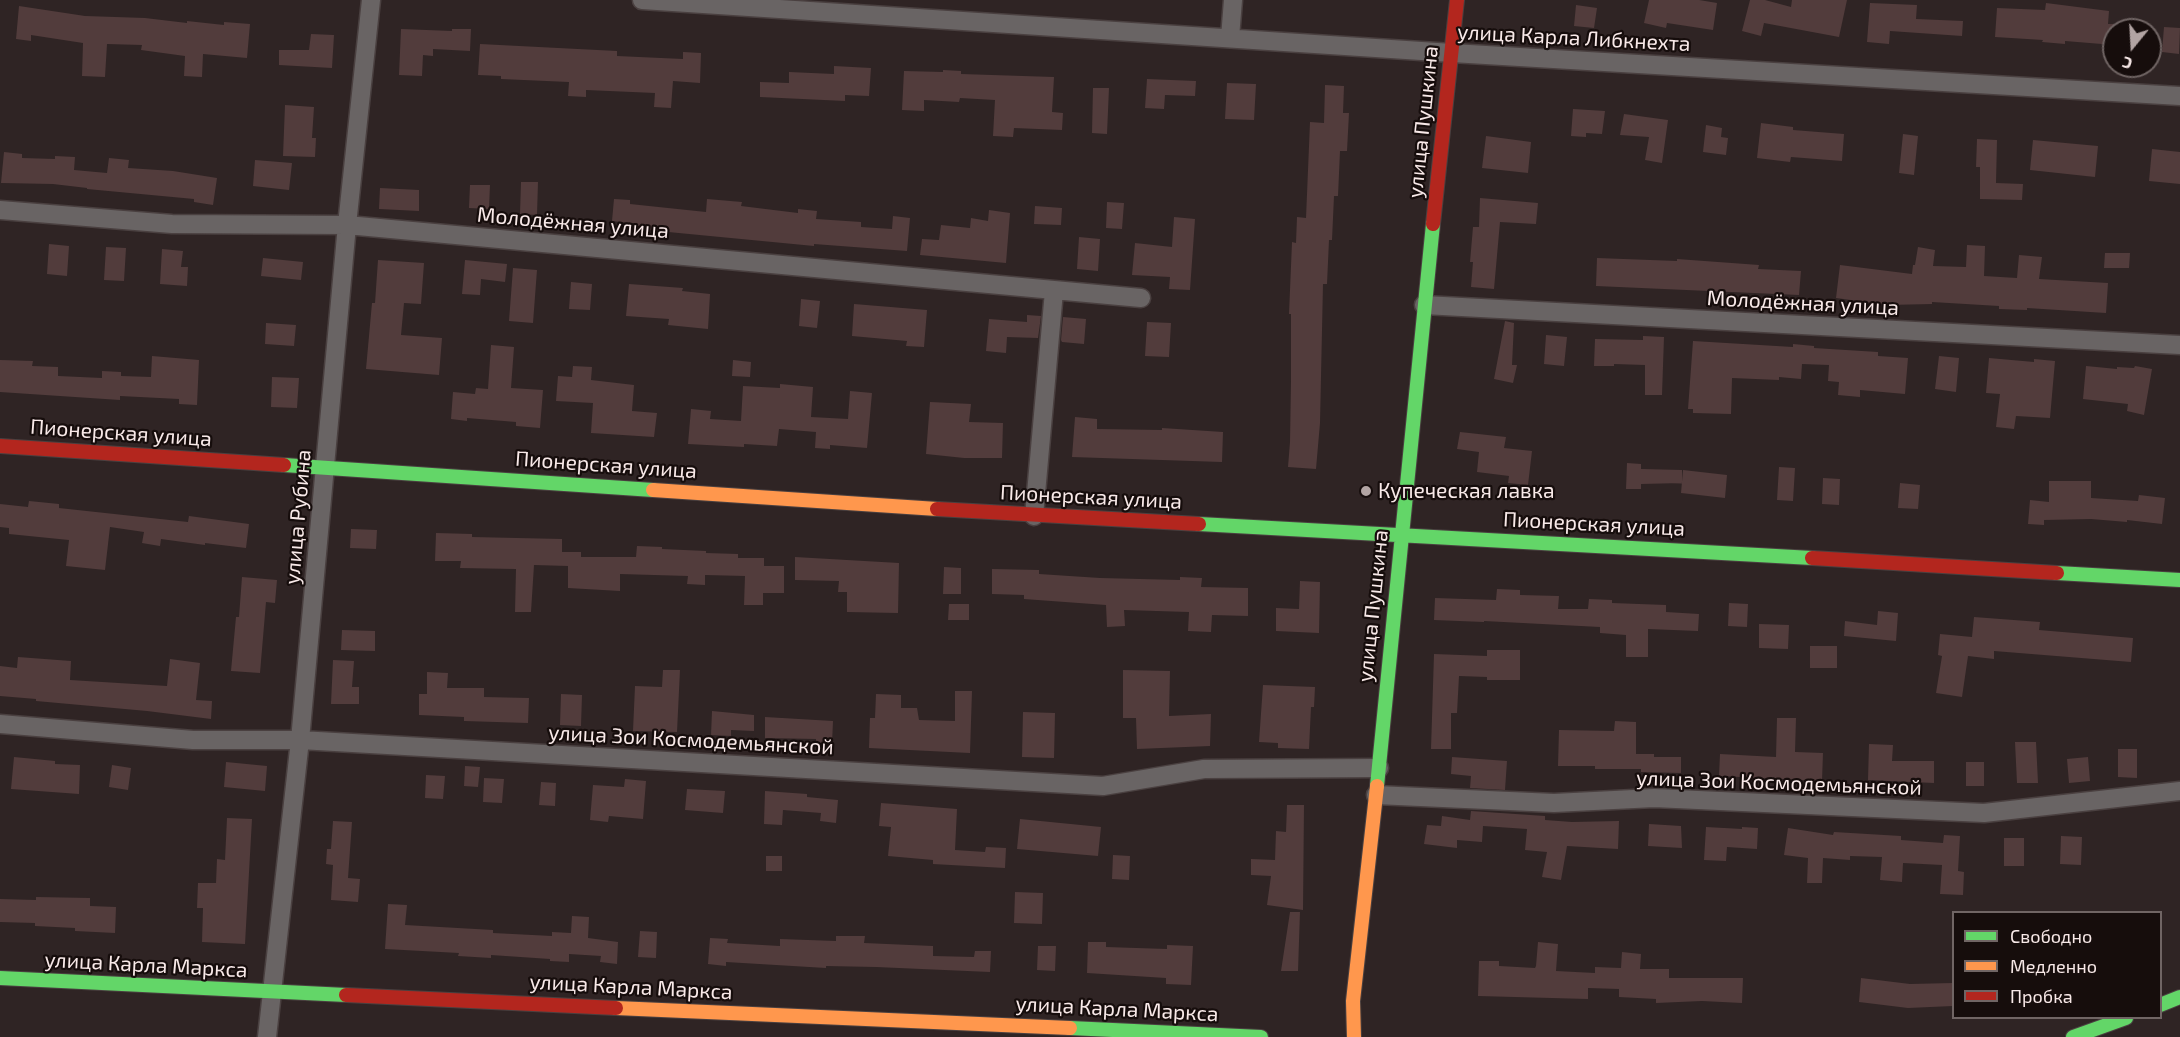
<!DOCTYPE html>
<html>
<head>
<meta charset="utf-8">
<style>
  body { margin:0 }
  #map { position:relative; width:2180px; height:1037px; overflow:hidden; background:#2f2424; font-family:"Exo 2",sans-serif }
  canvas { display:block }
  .legend { position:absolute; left:1952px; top:911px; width:210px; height:108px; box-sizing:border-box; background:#160d0c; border:2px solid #706564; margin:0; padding:8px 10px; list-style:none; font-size:18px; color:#f8e9e8 }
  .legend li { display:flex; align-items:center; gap:12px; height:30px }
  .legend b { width:30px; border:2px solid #706564 }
  .north { position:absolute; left:2102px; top:18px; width:60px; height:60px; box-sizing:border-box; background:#160d0c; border:2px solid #706564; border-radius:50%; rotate:198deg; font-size:16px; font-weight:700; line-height:24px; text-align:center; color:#f8e9e8 }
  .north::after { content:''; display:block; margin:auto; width:21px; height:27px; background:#b2a4a3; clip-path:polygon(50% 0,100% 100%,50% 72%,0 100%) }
</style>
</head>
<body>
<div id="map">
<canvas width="2180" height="1037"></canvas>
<ul class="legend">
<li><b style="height:8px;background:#63d668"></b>Свободно</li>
<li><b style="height:8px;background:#ff974d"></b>Медленно</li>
<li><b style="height:8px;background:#b3261e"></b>Пробка</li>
</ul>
<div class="north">С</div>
</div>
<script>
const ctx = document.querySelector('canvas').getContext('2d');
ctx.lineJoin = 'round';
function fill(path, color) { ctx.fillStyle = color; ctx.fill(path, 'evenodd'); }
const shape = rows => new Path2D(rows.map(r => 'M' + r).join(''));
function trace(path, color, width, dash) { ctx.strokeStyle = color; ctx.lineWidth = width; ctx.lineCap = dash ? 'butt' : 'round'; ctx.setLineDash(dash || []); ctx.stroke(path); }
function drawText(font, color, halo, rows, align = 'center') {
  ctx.font = font + ' "Exo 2",sans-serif'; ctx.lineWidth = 4.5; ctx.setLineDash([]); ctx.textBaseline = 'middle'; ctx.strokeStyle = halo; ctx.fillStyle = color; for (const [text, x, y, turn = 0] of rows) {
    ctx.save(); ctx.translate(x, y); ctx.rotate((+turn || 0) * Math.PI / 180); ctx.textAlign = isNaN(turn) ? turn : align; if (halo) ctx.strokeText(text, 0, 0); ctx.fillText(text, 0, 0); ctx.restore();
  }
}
fill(shape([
  [1649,0,1699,0,1717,3,1713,30,1667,23,1666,28,1644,23],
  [1750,0,1765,0,1791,7,1792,0,1847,0,1839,37,1764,23,1761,36,1742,31],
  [1870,3,1917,5,1916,19,1963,21,1962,36,1890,31,1889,44,1867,42],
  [2046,3,2109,11,2108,24,2114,24,2114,45,2065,41,2065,44,2042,42,2043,40,1995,37,1997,8,2045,10],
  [1576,5,1597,8,1594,28,1574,26],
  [19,6,85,16,145,18,187,23,187,21,224,25,224,22,250,24,247,58,203,54,202,77,184,76,185,56,141,50,142,45,107,44,105,77,82,76,83,43,31,35,31,41,16,39],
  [2164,27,2180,28,2179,54,2162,52],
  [401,29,452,31,452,29,471,29,470,51,433,49,433,56,423,55,422,76,399,75],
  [311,34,334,35,332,68,279,65,279,50,309,50],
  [480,44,617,51,617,56,683,59,683,52,701,53,700,83,673,81,671,108,654,107,655,93,586,90,586,97,568,96,569,82,501,79,501,76,478,75],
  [834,66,871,68,869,96,845,95,845,101,760,97,760,82,789,83,789,72,834,74],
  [943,70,961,71,961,74,1054,77,1052,112,1063,113,1062,130,1014,128,1013,137,993,136,995,100,960,98,959,102,924,100,924,111,902,110,904,71,943,72],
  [1147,79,1196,81,1195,96,1165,95,1164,109,1145,108],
  [1227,83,1256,84,1254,120,1225,119],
  [1325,85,1344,86,1343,113,1349,113,1347,151,1340,151,1338,196,1334,196,1332,240,1329,240,1327,284,1323,284,1320,423,1316,469,1288,467,1290,442,1291,381,1291,314,1289,314,1292,242,1296,243,1297,217,1306,218,1310,122,1324,123],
  [1093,88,1109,88,1107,134,1092,133],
  [285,105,314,107,312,138,316,138,315,157,283,156],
  [1573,109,1605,111,1602,134,1586,133,1586,137,1571,136],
  [1624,114,1668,120,1662,163,1645,160,1649,137,1620,135],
  [1761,123,1793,127,1793,130,1844,134,1842,161,1791,157,1790,162,1757,158],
  [1706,125,1722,128,1721,137,1728,138,1726,155,1703,152],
  [1903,134,1918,136,1914,175,1899,173],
  [1486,136,1531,142,1528,173,1482,168],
  [1977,139,1997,140,1996,183,2023,184,2022,200,1980,199,1980,167,1976,167],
  [2033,140,2098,146,2095,177,2030,170],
  [2152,149,2180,152,2180,184,2149,181],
  [4,152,22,154,22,158,55,159,55,156,75,157,74,170,107,173,109,158,129,160,128,168,173,171,217,178,213,205,194,202,194,199,87,189,87,188,53,184,1,183],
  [255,160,292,163,289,190,253,186],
  [521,182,538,182,537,215,520,214],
  [470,185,490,185,489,209,469,208],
  [380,188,419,190,419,211,379,209],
  [1480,198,1538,203,1536,224,1500,222,1494,289,1471,287,1473,262,1470,262,1473,227,1479,227],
  [614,199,630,200,630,204,706,212,707,199,742,202,741,206,798,213,798,209,817,211,816,219,861,222,861,227,892,229,893,216,910,218,907,251,814,244,814,246,637,229,638,224,612,221],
  [1107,202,1124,203,1122,229,1106,228],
  [1035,206,1062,208,1061,225,1034,224],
  [989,210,1010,213,1006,263,920,255,922,239,939,240,941,225,970,228,971,218,988,221],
  [1174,217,1195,219,1190,290,1169,289,1170,277,1132,275,1135,243,1172,247],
  [1079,237,1100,239,1098,271,1077,269],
  [49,244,69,246,67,276,47,274],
  [1967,245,1985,246,1984,276,2017,278,2019,255,2042,257,2039,279,2108,283,2106,313,2027,308,2027,310,1999,309,1999,306,1932,302,1932,304,1887,305,1836,298,1840,265,1912,274,1913,265,1915,265,1918,247,1935,250,1933,266,1966,267],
  [106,247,126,248,124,281,104,280],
  [162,249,183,251,181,267,188,267,187,286,160,284],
  [2105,253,2130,253,2129,268,2104,268],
  [263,258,303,262,301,280,261,276],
  [1597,258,1677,261,1677,259,1759,265,1758,269,1801,271,1799,295,1596,286],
  [378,260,424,263,421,304,404,303,401,335,442,338,439,375,366,369,372,303,375,303],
  [465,260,507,264,505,282,481,279,480,295,462,294],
  [513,268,537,270,533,323,509,321],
  [571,282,592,284,590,310,569,309],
  [629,284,683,288,682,291,710,294,708,329,668,325,669,319,626,316],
  [801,299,820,301,817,328,799,326],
  [854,304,927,310,924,347,906,346,907,341,852,336],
  [1027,315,1041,316,1038,338,1007,337,1006,353,986,351,989,319,1027,322],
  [1063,317,1086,319,1084,344,1062,342,1061,340],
  [1505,321,1514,323,1512,365,1517,365,1513,383,1494,379],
  [1147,322,1171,323,1169,357,1145,356],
  [266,323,296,325,294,346,265,344],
  [1546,335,1567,337,1564,366,1544,364],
  [1643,336,1664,337,1662,395,1645,395,1645,365,1614,364,1614,366,1594,366,1595,339,1643,340],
  [1693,341,1793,347,1793,344,1814,346,1814,348,1878,352,1878,356,1908,358,1905,394,1860,390,1860,397,1838,395,1839,382,1828,381,1829,365,1802,364,1801,379,1779,377,1779,380,1732,378,1731,414,1693,413,1693,409,1688,409],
  [491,345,514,347,511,388,543,390,540,428,516,426,516,422,467,418,467,421,451,419,453,392,475,394,476,388,488,389],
  [152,356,199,360,197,405,179,404,179,399,120,396,120,400,0,392,0,360,33,361,32,366,58,367,58,376,102,378,102,371,121,372,121,376,151,377],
  [1939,356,1959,358,1956,392,1935,389],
  [1989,358,2034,362,2034,359,2055,361,2050,418,2016,416,2014,429,1996,427,2000,394,1986,393],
  [733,360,751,362,750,377,732,376],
  [573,366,592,367,591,380,634,385,632,411,657,413,654,437,591,433,593,403,556,401,558,376,572,377],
  [2086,366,2117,369,2117,367,2134,368,2135,366,2152,369,2144,415,2127,411,2128,404,2083,399],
  [272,377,299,378,297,408,271,407],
  [780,384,813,387,811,417,848,419,850,391,872,393,867,448,830,445,830,449,815,448,816,432,779,429,777,446,744,444,744,447,688,444,691,409,711,411,710,419,741,421,743,386,780,388],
  [930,402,971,404,969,422,1003,423,1002,458,964,458,926,454],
  [1075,417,1097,419,1097,429,1162,430,1162,428,1223,432,1222,462,1072,457],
  [1460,432,1506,437,1504,448,1532,451,1528,485,1508,483,1509,476,1477,472,1479,452,1457,449],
  [1627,463,1641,464,1641,469,1682,470,1682,483,1641,484,1641,489,1626,489],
  [1779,467,1795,468,1793,501,1777,500],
  [1683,470,1727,475,1725,498,1681,493],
  [1823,478,1840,479,1839,505,1822,504],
  [2049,481,2091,481,2091,498,2138,501,2139,495,2165,498,2162,524,2127,520,2127,522,2091,519,2044,520,2044,525,2028,524,2030,500,2049,502],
  [1900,483,1920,485,1918,509,1898,508],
  [29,501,59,504,59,508,188,522,189,516,249,524,246,548,205,543,205,545,161,539,160,546,142,543,144,532,110,527,105,570,66,566,69,540,9,534,9,528,0,527,0,504,28,507],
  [351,529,377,530,376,549,350,548],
  [436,533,472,534,472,537,562,539,562,552,581,552,581,557,636,557,637,546,662,547,662,549,706,551,706,553,738,554,738,558,764,558,764,566,784,566,784,593,763,593,763,605,744,605,745,576,705,575,705,585,687,584,688,576,620,574,620,591,568,588,568,566,534,565,531,612,515,612,516,569,460,568,461,561,435,561],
  [795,557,899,563,898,613,847,612,847,592,838,592,839,581,795,580],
  [944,567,961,568,961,594,943,594],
  [992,569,1039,570,1039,574,1100,578,1180,580,1180,577,1202,578,1201,587,1248,588,1248,616,1212,615,1211,632,1188,631,1189,612,1124,610,1125,626,1107,627,1106,605,1024,599,1024,595,992,594],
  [242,577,277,580,275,603,266,602,260,673,231,671,236,617,239,617],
  [1300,581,1320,582,1319,633,1276,631,1276,608,1299,609],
  [1497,589,1520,590,1520,595,1559,596,1558,609,1588,609,1589,599,1612,600,1612,603,1666,605,1666,612,1699,614,1698,631,1648,629,1648,657,1626,657,1626,635,1600,633,1600,627,1484,621,1484,622,1434,620,1435,598,1496,600],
  [1729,603,1748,604,1747,627,1728,626],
  [949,604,969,604,969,620,948,620],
  [1878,611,1898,613,1896,641,1844,636,1845,621,1877,625],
  [1974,617,2040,622,2039,630,2133,638,2131,662,1994,651,1994,659,1968,656,1962,697,1936,693,1942,656,1938,655,1940,634,1972,637],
  [1759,624,1789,625,1788,649,1759,648],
  [342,630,375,631,375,651,341,650],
  [1810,646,1837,646,1837,668,1810,668],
  [1487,650,1520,650,1520,680,1487,680,1487,677,1459,676,1457,713,1451,713,1451,749,1431,749,1434,654,1487,656],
  [18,657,71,661,70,680,167,686,170,659,200,663,196,700,212,701,211,719,147,711,36,701,36,699,0,696,0,666,17,668],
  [333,660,354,661,352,687,359,687,359,704,331,704],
  [663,670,680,670,677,732,633,731,635,686,662,687],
  [1123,670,1170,671,1169,716,1211,714,1210,746,1137,749,1136,718,1123,718],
  [427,672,448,673,447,688,484,688,484,697,529,698,528,723,464,721,464,717,419,715,419,694,427,694],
  [1263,685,1315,687,1314,707,1311,707,1309,749,1278,748,1278,743,1259,742],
  [955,691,972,691,970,753,869,748,870,718,875,718,876,694,901,695,901,708,917,708,919,720,955,721],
  [561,694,582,695,581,726,560,725],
  [712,711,754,715,754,731,731,730,731,736,711,735],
  [1023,712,1055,713,1054,758,1022,757],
  [765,717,833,721,832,744,816,744,816,739,765,738],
  [1777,718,1796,718,1795,752,1823,753,1822,781,1719,776,1720,754,1776,757],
  [1615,721,1636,722,1636,754,1654,754,1654,757,1681,757,1681,773,1641,772,1641,769,1595,769,1595,766,1558,766,1559,730,1614,731],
  [2015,742,2036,742,2038,783,2017,783],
  [1869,744,1893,745,1892,761,1934,761,1934,783,1868,780],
  [2118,749,2137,749,2137,778,2118,777],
  [14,757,55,761,55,764,80,765,79,794,11,789],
  [1452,757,1507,761,1505,790,1470,788,1471,776,1451,774],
  [2088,757,2090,781,2069,783,2067,759],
  [226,762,267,766,265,791,224,787],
  [1966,762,1984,762,1984,786,1966,786],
  [112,765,131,768,128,790,109,787],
  [465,766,480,767,478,787,464,786],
  [426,775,445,776,443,799,425,798],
  [484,778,504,779,502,803,483,802],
  [625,779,646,781,643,819,609,816,608,822,590,820,593,785,624,787],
  [541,782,556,783,555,806,539,805],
  [687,789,725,791,723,813,685,810],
  [765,791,807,794,807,797,838,800,836,823,820,821,821,813,783,810,782,825,764,824],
  [881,803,957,809,955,850,985,852,986,847,1006,848,1005,868,933,864,933,860,888,856,891,827,879,826],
  [1287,805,1304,805,1303,910,1267,905,1271,876,1251,875,1251,859,1275,860,1276,831,1286,832],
  [1471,811,1545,816,1545,820,1572,822,1619,821,1618,849,1567,846,1561,880,1542,877,1547,852,1525,850,1527,829,1483,826,1482,842,1457,840,1457,848,1424,844,1427,825,1441,826,1442,816,1470,820],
  [227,818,252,819,245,944,202,942,203,908,197,908,198,883,216,883,217,859,225,860],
  [1020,819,1101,827,1098,856,1017,849],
  [333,821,352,822,348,878,360,879,358,902,331,900,333,865,326,864,327,849,331,849],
  [1649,824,1681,826,1682,848,1648,846],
  [1706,827,1742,829,1742,827,1758,828,1757,849,1727,847,1726,861,1704,860],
  [1788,828,1833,835,1834,832,1901,836,1901,840,1943,843,1944,835,1960,836,1958,871,1964,872,1963,895,1940,894,1942,865,1903,863,1902,882,1880,880,1882,857,1850,856,1850,860,1823,858,1822,883,1807,883,1808,858,1784,855],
  [2061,836,2082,837,2081,865,2060,864],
  [2004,838,2024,838,2024,866,2004,866],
  [1113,855,1130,856,1129,880,1112,879],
  [766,856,782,856,782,871,766,871],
  [1015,892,1043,893,1042,924,1014,923],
  [36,897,90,898,90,906,116,907,115,933,75,931,75,928,35,926,35,923,0,922,0,899,36,900],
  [388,904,407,905,405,925,493,930,493,933,552,936,552,932,571,933,572,916,589,917,588,938,618,942,617,964,600,962,601,956,569,954,569,962,550,961,550,959,491,955,491,958,458,956,459,953,385,949],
  [1290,912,1300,912,1298,971,1281,971],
  [640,931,657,932,656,958,638,957],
  [836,936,865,936,864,943,933,946,933,956,974,957,975,951,991,951,990,972,876,967,826,966,826,968,726,962,726,966,708,964,710,938,728,939,727,943,780,946,780,939,836,941],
  [1088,942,1106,942,1106,947,1167,949,1167,945,1193,946,1191,985,1166,984,1166,978,1087,973],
  [1538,942,1558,944,1556,971,1595,973,1595,967,1621,968,1622,952,1641,954,1640,969,1669,969,1669,978,1743,978,1742,1003,1702,1001,1656,1003,1656,999,1619,997,1619,989,1588,988,1588,999,1478,996,1479,961,1499,961,1499,966,1535,968,1536,966],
  [1038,946,1056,946,1055,971,1037,970],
  [1861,978,1910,984,1953,983,1953,1006,1908,1008,1859,1002]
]), '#523c3c');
const street = shape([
  [642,0,1452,53,2180,96],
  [1230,38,1233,0],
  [0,210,172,224,347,225,1141,298],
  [1424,305,2180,345],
  [1034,516,1054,291],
  [0,724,193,740,300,740,1103,786,1204,769,1379,768],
  [1376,795,1554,803,1654,798,1984,813,2180,791],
  [267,1037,300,740,347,225,371,0]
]);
const fast = shape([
  [284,465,653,490],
  [1199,524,1812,558],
  [2057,573,2180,580],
  [1377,786,1433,224],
  [0,978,346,995],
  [2160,1005,2180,997],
  [1070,1028,1261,1037],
  [2073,1037,2126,1018]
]);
const slow = shape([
  [653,490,937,509],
  [616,1008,1070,1028],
  [1354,1037,1353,1001,1377,786]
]);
const jam = shape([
  [1433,224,1457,0],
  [0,446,284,465],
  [937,509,1199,524],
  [1812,558,2057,573],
  [346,995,616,1008]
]);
trace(street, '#4a4040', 21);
trace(fast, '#4a4040', 16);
trace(slow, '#4a4040', 16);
trace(jam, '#4a4040', 16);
trace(street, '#696464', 18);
trace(fast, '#63d668', 14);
trace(slow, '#ff974d', 14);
trace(jam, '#b3261e', 14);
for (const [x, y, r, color] of [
  [1366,491,6,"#b2a4a3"]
]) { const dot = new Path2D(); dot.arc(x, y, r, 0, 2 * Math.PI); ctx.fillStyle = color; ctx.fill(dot); trace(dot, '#160d0c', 2); }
drawText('21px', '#f8e9e8', '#160d0c', [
  ["улица Карла Либкнехта",1574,38,3],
  ["улица Пушкина",1423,122,-84],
  ["Молодёжная улица",573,223,5],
  ["Молодёжная улица",1803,303,3],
  ["Пионерская улица",121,433,4],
  ["Пионерская улица",606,465,4],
  ["Пионерская улица",1091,497,3],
  ["улица Рубина",298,517,-85],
  ["Пионерская улица",1594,524,3],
  ["улица Пушкина",1373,606,-84],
  ["улица Зои Космодемьянской",691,740,3],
  ["улица Зои Космодемьянской",1779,783,2],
  ["улица Карла Маркса",146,965,3],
  ["улица Карла Маркса",631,987,3],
  ["улица Карла Маркса",1117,1009,3]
]);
drawText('21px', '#f8e9e8', '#160d0c', [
  ["Купеческая лавка",1378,491]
], 'left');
</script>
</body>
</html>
